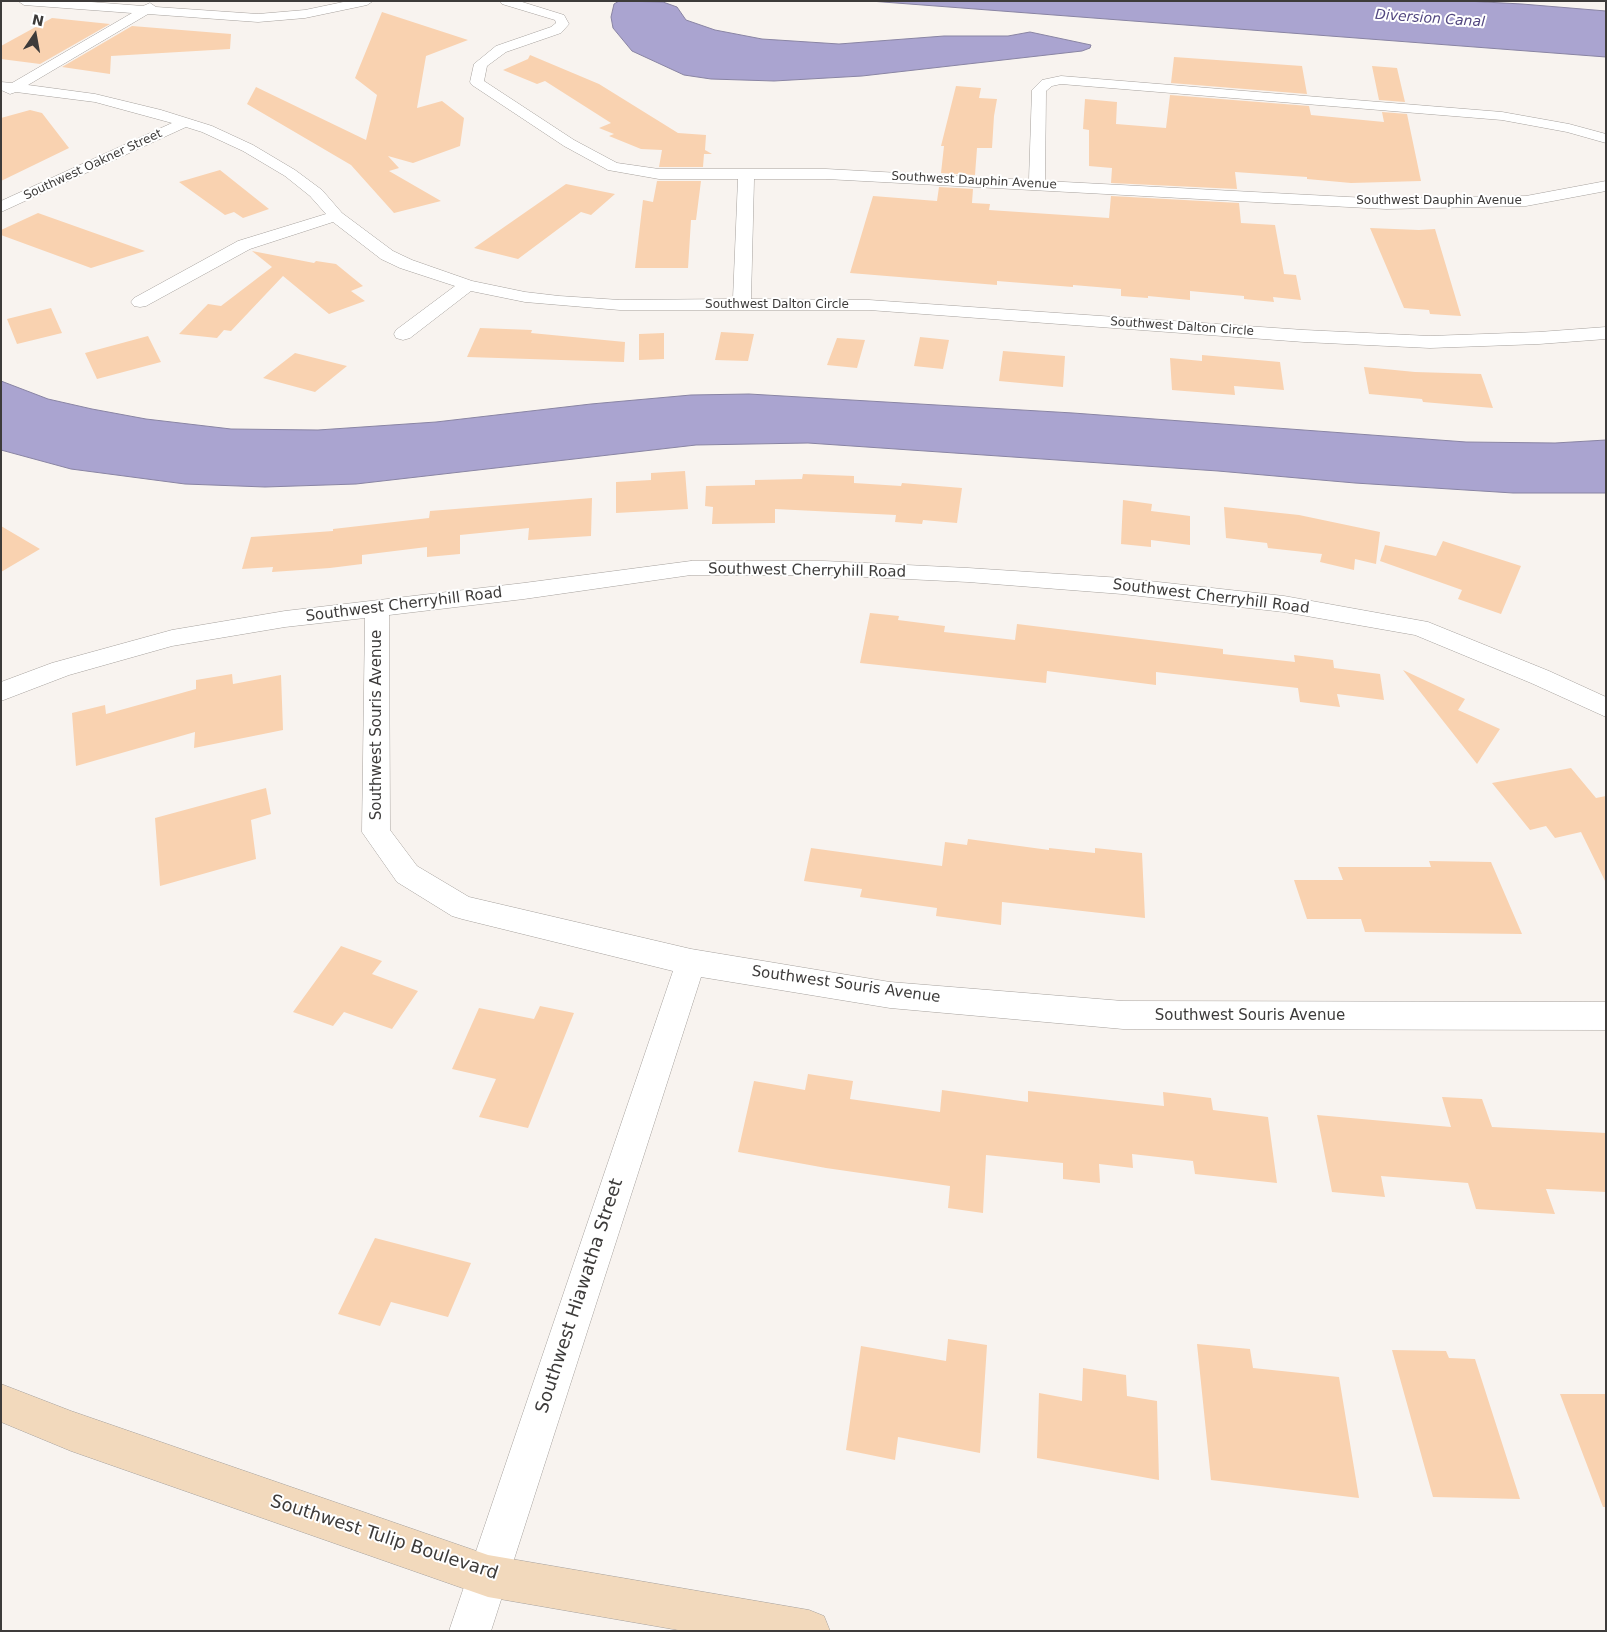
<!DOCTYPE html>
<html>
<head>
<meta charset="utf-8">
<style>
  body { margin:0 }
  #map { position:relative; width:1607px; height:1632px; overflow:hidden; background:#f8f3ef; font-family:"DejaVu Sans",sans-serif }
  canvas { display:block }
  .frame { position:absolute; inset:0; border:2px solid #3d3b3a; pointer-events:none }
  .north { position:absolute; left:10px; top:10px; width:50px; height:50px; -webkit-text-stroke:4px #fff; paint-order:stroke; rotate:12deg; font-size:14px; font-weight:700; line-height:20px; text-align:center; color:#3d3b3a }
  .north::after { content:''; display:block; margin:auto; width:18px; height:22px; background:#3d3b3a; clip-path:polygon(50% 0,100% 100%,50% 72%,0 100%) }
</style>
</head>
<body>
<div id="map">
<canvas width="1607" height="1632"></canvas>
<div class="frame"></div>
<div class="north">N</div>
</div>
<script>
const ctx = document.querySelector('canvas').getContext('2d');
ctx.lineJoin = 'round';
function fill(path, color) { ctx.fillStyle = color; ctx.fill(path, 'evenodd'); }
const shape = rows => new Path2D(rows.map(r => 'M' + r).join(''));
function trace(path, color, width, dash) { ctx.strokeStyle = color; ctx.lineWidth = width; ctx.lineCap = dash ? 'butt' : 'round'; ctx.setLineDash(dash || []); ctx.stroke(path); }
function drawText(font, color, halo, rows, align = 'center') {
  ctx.font = font + ' "DejaVu Sans",sans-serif'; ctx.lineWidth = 4; ctx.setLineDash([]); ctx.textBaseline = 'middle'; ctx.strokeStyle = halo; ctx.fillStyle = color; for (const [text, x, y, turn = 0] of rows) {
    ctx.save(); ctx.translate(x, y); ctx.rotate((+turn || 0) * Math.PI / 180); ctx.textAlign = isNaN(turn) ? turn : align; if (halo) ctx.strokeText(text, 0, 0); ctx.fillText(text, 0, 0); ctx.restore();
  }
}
const water = shape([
  [619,1,663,2,677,7,686,20,715,30,762,39,839,44,944,36,1008,36,1030,32,1091,45,1090,48,1082,51,862,76,774,81,711,79,684,75,632,51,613,28,611,17,614,4,619,1],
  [870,1,1466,1,1522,4,1606,11,1606,57,870,1],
  [1,381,48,399,92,409,146,419,231,429,318,430,436,422,591,404,691,395,749,394,1073,413,1466,442,1555,443,1606,440,1606,493,1513,493,1355,483,1218,471,808,443,696,445,356,484,265,487,185,484,71,469,1,450,1,381]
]);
fill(water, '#aaa4d0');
trace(water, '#8984a3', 1);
fill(shape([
  [382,12,468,40,426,56,417,108,442,101,464,118,460,146,413,163,388,156,399,168,389,171,441,201,394,213,351,165,247,104,256,87,366,140,377,95,355,78],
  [52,18,110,24,40,64,1,59,1,46],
  [132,26,231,34,230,49,111,56,110,74,62,67],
  [530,55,599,84,678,133,706,135,705,150,712,154,704,154,703,167,659,167,662,150,641,149,609,136,614,134,599,128,611,123,545,81,537,84,503,70,528,59],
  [1174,57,1302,66,1307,94,1171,83],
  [1372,66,1397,68,1405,102,1379,100],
  [956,86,981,88,979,98,997,99,994,116,992,148,977,148,975,175,941,173,944,146,941,146],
  [1170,95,1309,106,1311,115,1384,122,1382,112,1407,114,1421,181,1351,183,1307,179,1307,177,1235,172,1237,189,1111,183,1112,168,1089,166,1089,130,1083,129,1085,99,1117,102,1116,124,1166,128],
  [30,110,42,113,69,148,1,181,1,118],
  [220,170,269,209,243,218,234,212,225,215,179,182],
  [657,181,701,181,696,220,691,220,688,268,635,268,643,200,653,202],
  [566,184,615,194,591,215,581,212,518,259,474,248],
  [939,187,973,189,972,203,990,204,989,210,1109,218,1111,196,1239,203,1241,223,1275,225,1284,274,1296,275,1301,300,1273,297,1274,302,1244,299,1244,296,1190,291,1190,300,1148,296,1148,298,1121,296,1121,289,1073,285,1073,287,997,281,997,285,850,273,873,196,937,201],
  [38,213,145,251,91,268,1,235,1,230],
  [1370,228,1419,230,1435,229,1461,316,1430,314,1429,310,1404,308],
  [252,251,314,263,316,261,336,264,363,286,351,291,365,301,329,314,283,276,231,331,224,330,217,338,179,334,208,304,221,306,272,267],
  [51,308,62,333,17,344,7,319],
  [480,328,532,330,531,333,625,342,624,362,467,357],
  [721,332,754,334,748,361,715,360],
  [664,333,664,359,639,360,639,334],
  [148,336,161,362,97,379,85,353],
  [920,337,949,340,943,369,914,366],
  [837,338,865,340,857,368,827,365],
  [1003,351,1065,356,1063,387,999,381],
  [295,353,347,366,315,392,263,378],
  [1202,355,1280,362,1284,390,1234,386,1235,395,1172,390,1170,358,1202,361],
  [1364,367,1415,372,1481,374,1493,408,1423,402,1422,399,1369,394],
  [685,471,688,509,616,513,616,482,651,480,651,473],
  [803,474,854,476,854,483,901,486,902,483,962,488,957,523,923,520,922,524,895,522,896,515,775,509,775,523,712,524,713,507,705,506,706,486,755,485,755,480,802,479],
  [592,498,591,536,528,540,529,528,460,535,460,554,427,557,427,547,362,555,362,564,330,568,272,572,273,567,242,569,251,537,333,531,333,529,429,518,430,511],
  [1123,500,1152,504,1151,511,1190,516,1190,545,1151,540,1151,547,1121,544],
  [1224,507,1299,515,1380,532,1376,564,1355,559,1354,570,1320,562,1322,554,1268,548,1267,543,1226,538],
  [1,526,40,549,1,572],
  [1443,541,1521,566,1501,614,1458,599,1462,590,1380,561,1385,545,1436,556],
  [870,613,899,616,898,620,945,626,944,632,1015,640,1017,624,1223,649,1223,654,1295,662,1294,655,1333,660,1334,668,1380,674,1384,700,1337,694,1340,707,1300,702,1298,688,1156,672,1156,685,1047,671,1046,683,860,663],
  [1403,670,1465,699,1458,710,1500,729,1477,764],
  [232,674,233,684,281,675,283,730,194,748,195,732,76,766,72,713,105,705,106,714,196,689,196,680],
  [1571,768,1596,798,1606,796,1606,883,1581,832,1555,838,1546,826,1530,830,1492,783],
  [266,788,271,814,251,820,256,859,160,886,155,818],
  [968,839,1049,850,1049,848,1095,853,1095,848,1142,853,1145,918,1002,902,1001,925,936,916,937,908,860,897,862,889,804,881,811,848,942,866,945,842,967,845],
  [1429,861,1491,862,1522,934,1365,932,1361,919,1307,919,1294,880,1343,880,1338,867,1431,867],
  [341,946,382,961,372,974,418,991,392,1029,344,1012,333,1026,293,1012],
  [540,1006,574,1013,528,1128,479,1117,496,1079,452,1069,479,1008,534,1019],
  [808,1074,853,1081,850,1099,940,1112,942,1090,1028,1102,1028,1091,1164,1106,1163,1092,1211,1098,1213,1110,1268,1117,1277,1183,1195,1174,1193,1161,1132,1154,1133,1168,1099,1164,1100,1183,1063,1179,1063,1163,986,1155,983,1213,948,1208,950,1186,826,1168,738,1152,754,1081,805,1090],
  [1442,1097,1482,1099,1492,1127,1606,1133,1606,1192,1546,1189,1555,1214,1476,1209,1468,1183,1381,1176,1385,1197,1332,1192,1317,1115,1451,1127],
  [375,1238,471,1263,448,1317,391,1302,380,1326,338,1314],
  [948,1339,987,1345,980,1453,898,1437,895,1460,846,1450,861,1346,946,1361],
  [1197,1344,1250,1349,1253,1368,1339,1377,1359,1498,1211,1480],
  [1392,1350,1446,1351,1449,1358,1475,1359,1520,1499,1433,1497],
  [1083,1368,1126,1375,1127,1396,1157,1401,1159,1480,1037,1458,1039,1393,1082,1401],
  [1560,1394,1606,1394,1606,1507,1603,1507]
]), '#f9d2b0');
const street = shape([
  [18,1,78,1,143,6,150,3,156,7,258,14,305,10,348,1,373,1,367,5,305,18,258,22,148,14,28,85,95,94,161,110,212,126,253,145,295,170,322,190,342,213,393,251,412,260,472,281,525,292,559,296,620,300,733,299,738,179,659,179,608,170,564,146,472,85,470,82,474,64,496,46,551,27,556,23,555,20,502,4,500,1,519,1,564,15,569,24,561,33,506,52,487,66,484,81,574,140,617,163,659,169,826,169,1029,180,1032,90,1042,80,1061,76,1502,112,1569,124,1606,134,1606,143,1567,132,1502,120,1061,84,1052,86,1046,91,1045,181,1386,199,1526,196,1606,181,1606,191,1526,206,1386,209,826,179,754,179,751,299,869,300,1304,330,1430,336,1539,332,1606,327,1606,339,1539,344,1430,348,1304,342,869,310,620,310,525,302,471,291,410,338,403,340,396,338,394,334,396,330,455,286,400,268,381,259,333,222,250,249,146,306,140,307,134,306,131,302,134,298,238,241,326,214,310,196,285,176,243,151,202,132,186,127,1,212,1,201,172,123,95,102,16,92,10,94,1,90,1,82,12,83,132,13,24,5,18,1],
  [691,561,824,561,968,568,1122,578,1284,596,1428,622,1549,671,1606,697,1606,717,1531,683,1415,635,1284,612,1122,594,968,582,824,575,691,575,524,599,389,615,390,830,417,866,469,897,691,949,890,982,1123,1001,1606,1002,1606,1030,1123,1029,890,1008,701,977,491,1631,449,1631,673,971,462,919,452,916,397,882,362,832,365,618,285,627,172,646,69,675,1,701,1,682,52,663,172,630,285,611,524,583,691,561]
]);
const secondary = shape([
  [1,1384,71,1411,488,1555,809,1610,824,1616,830,1631,684,1631,488,1597,71,1451,1,1422,1,1384]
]);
trace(street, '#a6a19d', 1);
trace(secondary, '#a6a19d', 1);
fill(street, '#fff');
fill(secondary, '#f2d9bc');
drawText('12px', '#3d3b3a', '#fff', [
  ["Southwest Oakner Street",93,165,-25],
  ["Southwest Dauphin Avenue",974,181,3],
  ["Southwest Dauphin Avenue",1439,201],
  ["Southwest Dalton Circle",777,305],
  ["Southwest Dalton Circle",1182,327,4]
]);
drawText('italic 14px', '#534881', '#fff', [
  ["Diversion Canal",1430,19,4]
]);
drawText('15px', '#3d3b3a', '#fff', [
  ["Southwest Cherryhill Road",807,571,1],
  ["Southwest Cherryhill Road",1211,597,7],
  ["Southwest Cherryhill Road",404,605,-7],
  ["Southwest Souris Avenue",377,725,-90],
  ["Southwest Souris Avenue",846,985,8],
  ["Southwest Souris Avenue",1250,1016]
]);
drawText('18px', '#3d3b3a', '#fff', [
  ["Southwest Hiawatha Street",580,1296,-72],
  ["Southwest Tulip Boulevard",384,1538,18]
]);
</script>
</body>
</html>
